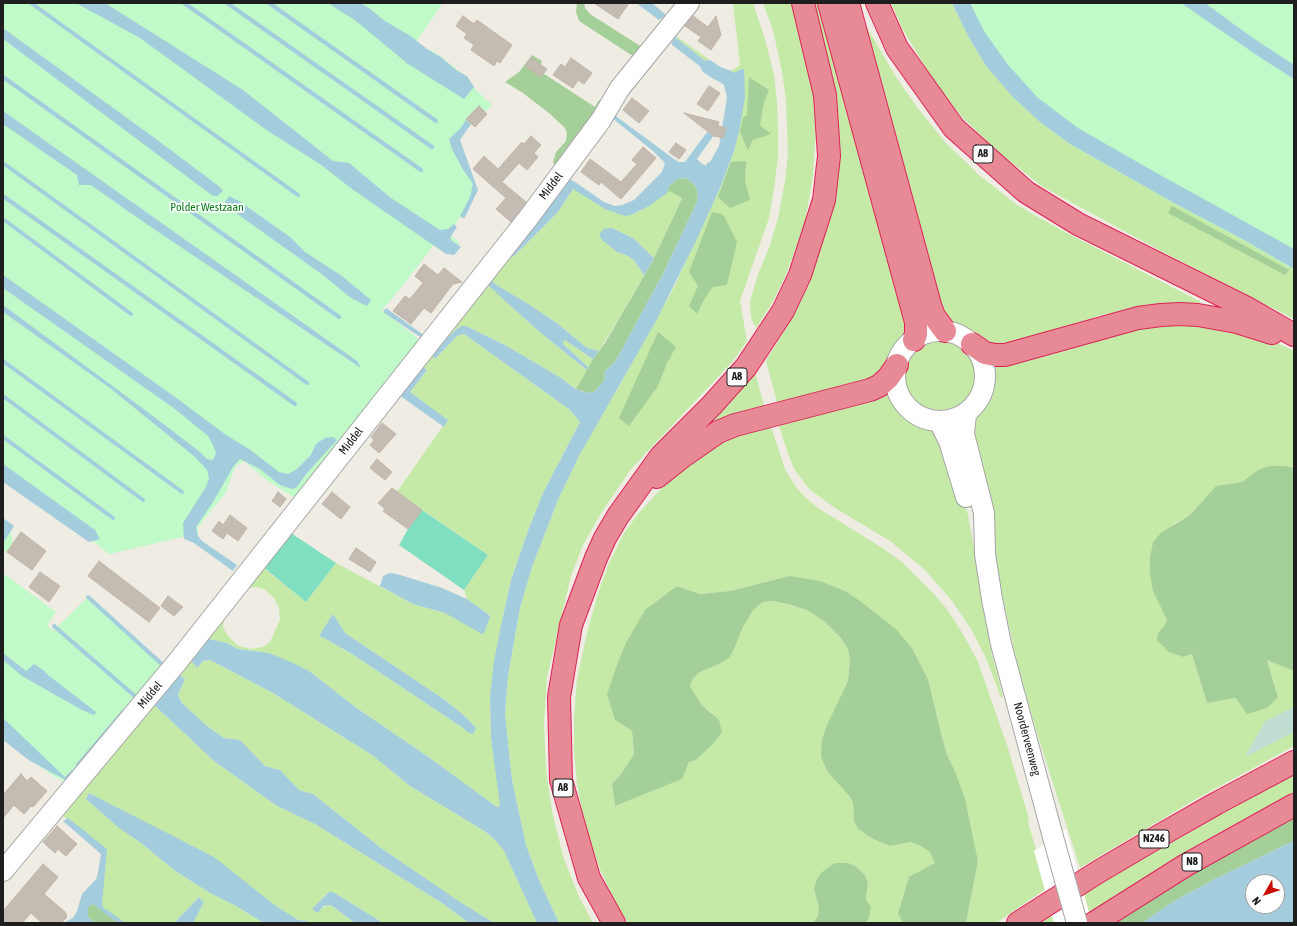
<!DOCTYPE html>
<html>
<head>
<meta charset="utf-8">
<style>
  body { margin:0 }
  #map { position:relative; width:1297px; height:926px; overflow:hidden; background:#efece3; font-family:"Asap Condensed",sans-serif }
  canvas { display:block }
  .frame { position:absolute; inset:0; border:4px solid #1e1e1e; pointer-events:none }
  .north { position:absolute; left:1245px; top:874px; width:40px; height:40px; box-sizing:border-box; background:#fff; border:1px solid #a5a5a5; border-radius:50%; rotate:231deg; font-size:11px; font-weight:700; line-height:16px; text-align:center; color:#1e1e1e }
  .north::after { content:''; display:block; margin:auto; width:14px; height:18px; background:#cb0c00; clip-path:polygon(50% 0,100% 100%,50% 72%,0 100%) }
</style>
</head>
<body>
<div id="map">
<canvas width="1297" height="926"></canvas>
<div class="frame"></div>
<div class="north">N</div>
</div>
<script>
const ctx = document.querySelector('canvas').getContext('2d');
ctx.lineJoin = 'round';
function fill(path, color) { ctx.fillStyle = color; ctx.fill(path, 'evenodd'); }
const shape = rows => new Path2D(rows.map(r => 'M' + r).join(''));
function trace(path, color, width, dash) { ctx.strokeStyle = color; ctx.lineWidth = width; ctx.lineCap = dash ? 'butt' : 'round'; ctx.setLineDash(dash || []); ctx.stroke(path); }
function drawText(font, color, halo, rows, align = 'center') {
  ctx.font = font + ' "Asap Condensed",sans-serif'; ctx.lineWidth = 3.5; ctx.setLineDash([]); ctx.textBaseline = 'middle'; ctx.strokeStyle = halo; ctx.fillStyle = color; for (const [text, x, y, turn = 0] of rows) {
    ctx.save(); ctx.translate(x, y); ctx.rotate((+turn || 0) * Math.PI / 180); ctx.textAlign = isNaN(turn) ? turn : align; if (halo) ctx.strokeText(text, 0, 0); ctx.fillText(text, 0, 0); ctx.restore();
  }
}
fill(shape([
  [733,3,753,3,765,39,774,75,777,102,778,128,778,157,774,189,769,218,740,301,747,341,733,361,632,468,603,510,583,545,571,576,547,677,544,724,546,769,552,811,563,856,579,897,593,923,559,923,539,880,526,845,512,780,505,714,508,676,520,608,532,567,558,500,579,456,595,426,618,388,673,289,720,188,734,151,744,69,739,70,728,79,675,37,676,36,728,73,740,65],
  [763,3,796,3,810,64,816,126,813,176,804,227,785,277,772,303,756,328,751,318,750,301,758,274,769,248,778,218,785,181,788,154,786,100,782,72,773,30],
  [815,3,818,3,862,157,908,338,898,350,894,359,878,377,778,406,766,361,783,333,809,285,830,214,831,85],
  [891,3,952,3,968,36,986,66,1244,240,1294,269,1294,319,1161,251,1043,187,998,152,961,116,933,80,902,28],
  [853,4,896,77,917,107,945,142,979,175,1017,205,1061,230,1201,302,1199,305,1177,303,1149,305,1102,315,996,347,969,331,953,325,941,312],
  [573,189,631,215,649,206,669,190,682,198,654,258,633,238,612,228,602,240,617,252,626,255,634,260,644,275,623,312,599,351,587,348,558,324,530,305,495,284,490,278,504,300,542,334,587,370,576,389,561,378,505,345,466,326,462,326,458,328,446,339,433,356,435,359,457,336,464,334,570,410,580,422,543,493,529,528,511,580,502,621,490,696,491,738,500,797,500,806,497,807,427,756,358,709,309,671,269,653,238,649,227,643,209,639,224,620,223,628,229,637,239,646,251,649,263,647,270,642,280,620,279,608,274,598,265,590,256,587,247,588,261,566,306,602,336,563,413,604,445,613,458,619,490,616,488,614,467,599,464,590,488,555,397,492,447,420,410,392,427,370,423,367,500,256,514,256,558,212],
  [333,615,345,633,445,700,467,718,476,728,467,732,463,728,352,654,326,639,319,636],
  [1187,319,1271,340,1294,351,1294,468,1286,466,1258,470,1242,482,1216,486,1190,515,1175,523,1153,542,1150,557,1150,574,1167,620,1164,626,1158,633,1169,652,1183,657,1192,654,1207,703,1236,698,1278,697,1267,659,1294,671,1294,746,1196,799,1080,868,1036,730,1016,659,998,574,970,425,974,415,990,392,992,383,991,363,1026,353],
  '904 374a36 36 0 1 1 72 0a36 36 0 1 1-72 0Z',
  [565,340,593,359,588,367,563,344,563,341],
  [755,372,765,409,672,455],
  [891,390,900,404,906,411,913,417,929,425,938,432,953,468,968,515,981,586,992,654,1003,696,1001,698,986,658,971,629,952,601,925,570,890,541,835,508,809,489,794,469,787,451,778,422],
  [770,424,785,469,795,486,805,497,818,508,884,549,903,563,932,592,946,608,963,634,978,662,1008,748,1029,819,1028,822,1047,888,996,923,966,923,978,861,955,771,947,755,942,737,928,679,912,648,896,629,880,617,789,576,730,591,700,594,677,586,635,627,617,665,615,720,632,731,634,754,621,774,612,784,615,806,681,779,689,762,696,760,713,744,721,732,711,712,701,704,690,686,693,678,700,672,717,665,735,647,742,629,753,610,763,602,773,601,786,604,807,610,824,621,840,637,848,649,850,660,848,681,839,701,821,757,827,771,850,797,853,803,854,821,858,829,873,839,890,846,910,842,921,846,930,852,935,863,898,914,903,923,866,923,869,917,866,898,868,882,865,875,857,867,835,863,827,868,820,874,816,881,814,889,819,908,818,916,813,923,628,923,615,902,599,867,584,822,577,784,574,751,574,717,577,679,586,637,598,593,609,563,624,533,638,514,671,478,729,437],
  [210,660,273,693,324,725,372,755,410,786,486,832,496,841,504,851,537,923,494,923,460,903,381,848,313,794,299,790,280,770,265,766,240,740,224,738,207,726,181,702,178,694,185,679,179,675,191,661,197,668,203,661],
  [152,703,214,761,277,806,315,824,442,903,469,923,383,923,333,892,326,894,312,910,331,905,355,923,308,923,307,921,298,920,89,793,86,799,119,828,141,843,174,870,210,893,236,906,264,923,193,923,204,902,199,897,177,920,176,923,119,923,93,904,95,882,101,865,102,857,100,850,96,843,62,815,78,797,81,790],
  [1294,773,1294,793,1244,819,1199,844,1150,874,1077,923,1038,923,1086,891]
]), '#c5eaa8');
fill(shape([
  [577,3,584,3,585,8,590,14,648,51,639,60,579,21,576,12],
  [532,55,542,61,538,70,595,107,599,100,605,104,559,171,553,162,556,152,566,141,567,133,565,128,549,113,537,104,523,93,505,82,519,72],
  [749,77,769,90,764,102,760,125,771,134,753,140,748,150,740,132,743,118,747,115],
  [746,161,745,181,750,200,730,208,718,197,731,162],
  [686,178,695,185,698,192,697,202,663,274,615,362,605,371,604,381,594,392,589,393,576,389,593,359,605,343,633,295,654,258,678,207,682,198,669,191,667,193,669,186,678,179],
  [1172,206,1289,270,1285,275,1168,213],
  [712,212,723,214,737,242,727,285,713,287,705,298,697,314,689,306,698,286,689,272],
  [658,332,676,347,667,363,658,386,629,426,619,418],
  [1270,466,1286,466,1294,468,1294,671,1267,660,1278,697,1267,708,1247,714,1236,698,1207,703,1192,654,1183,657,1169,652,1157,640,1158,633,1164,626,1167,620,1153,591,1150,574,1150,557,1153,542,1162,532,1190,515,1216,486,1242,482,1258,470],
  [789,576,820,581,845,591,860,601,896,629,912,648,928,679,942,737,947,755,955,771,965,799,978,861,966,923,903,923,898,914,909,877,935,863,930,852,921,846,910,842,890,846,873,839,858,829,854,821,853,803,850,797,827,771,821,757,822,740,827,725,848,681,850,660,848,649,840,637,824,621,807,610,787,604,773,601,763,602,753,610,742,629,735,647,729,658,717,665,700,672,693,678,690,686,701,704,719,720,722,732,713,744,696,760,689,762,682,779,615,806,612,784,621,774,634,754,632,731,615,720,607,694,617,665,626,643,645,610,677,586,700,594,730,591],
  [1294,818,1294,841,1217,878,1171,903,1142,923,1115,923,1192,875,1270,829],
  [835,863,848,863,857,867,865,875,868,882,866,898,867,902,871,906,869,918,866,923,813,923,818,916,819,908,814,889,816,881,820,874,827,868],
  [93,904,119,923,95,923,88,917,85,907]
]), '#a5cf98');
fill(shape([
  [1294,707,1294,732,1245,757,1265,721]
]), '#c0ddd2');
fill(shape([
  [3,3,443,3,416,42,442,57,456,69,466,76,473,87,492,105,461,134,456,144,476,189,471,200,449,234,459,242,459,245,458,247,437,241,396,294,382,310,421,341,296,499,267,480,245,462,242,462,236,466,232,475,226,492,198,527,198,536,202,542,191,535,109,554,78,529,3,475],
  [953,3,1294,3,1294,270,1244,241,1175,204,1071,145,1041,123,1013,98],
  [3,521,10,529,13,543,8,552,3,551],
  [3,573,56,612,47,625,53,631,87,598,166,669,70,784,53,776,3,739]
]), '#bffac8');
fill(shape([
  [422,510,488,555,464,590,399,545,408,529],
  [288,531,336,563,306,602,262,566]
]), '#80dfc0');
fill(shape([
  [76,3,105,3,243,90,333,161,349,163,391,198,440,230,448,229,454,224,457,227,450,238,452,241,461,247,454,255,446,254,352,189,320,164,268,131,140,38],
  [328,3,360,3,369,8,385,21,412,37,427,49,442,58,456,70,467,76,474,87,464,99,408,64,356,21],
  [636,3,652,3,666,15,659,20],
  [952,3,970,3,984,31,1008,65,1037,97,1078,128,1153,171,1294,249,1294,269,1244,240,1174,203,1070,144,1040,122,1013,97,986,66,968,36],
  [1181,3,1205,3,1250,36,1294,65,1294,79,1264,60],
  [3,28,156,139,220,187,223,191,217,196,213,196,3,39],
  [675,37,728,79,739,70,744,69,745,97,740,127,734,151,720,188,695,243,656,321,579,456,558,500,532,567,520,608,508,676,505,714,512,780,526,845,539,880,559,923,537,923,504,851,496,841,486,832,410,786,372,755,273,693,210,660,203,661,197,668,191,661,209,639,227,643,238,649,269,653,291,662,309,671,358,709,427,756,497,807,500,806,491,738,490,696,494,661,502,621,511,580,529,528,543,493,580,422,570,410,464,334,457,336,435,359,432,356,446,339,458,328,462,326,466,326,505,345,561,378,574,388,581,391,589,393,594,392,604,381,605,371,615,362,663,274,697,202,698,192,695,185,686,178,678,179,669,186,667,193,649,206,631,215,625,216,605,209,573,189,558,212,514,256,505,260,569,179,575,182,604,202,615,206,622,205,634,200,662,172,665,163,653,151,612,118,613,114,678,162,685,162,707,132,714,135,697,159,701,163,706,166,707,163,710,162,719,146,727,98,724,85,671,44],
  [3,111,357,361,361,368,145,223,91,185,79,185,77,175,3,124],
  [466,120,471,124,460,140,478,190,464,219,460,216,470,197,473,184,462,168,452,149,449,139,460,129],
  [229,196,239,201,290,237,305,252,342,276,371,300,367,306,351,298,323,275,229,208,225,202],
  [612,228,633,238,654,258,644,275,634,260,626,255,617,252,602,240,599,234,604,229],
  [3,275,175,397,226,435,249,449,279,472,288,474,297,469,311,455,316,444,325,438,333,437,337,440,307,473,296,488,292,489,280,485,260,469,240,459,233,467,213,502,196,527,198,536,202,541,237,565,233,571,194,543,184,539,183,523,206,487,209,478,207,470,195,457,110,388,3,312,3,305,153,416,200,452,207,459,213,460,216,453,213,445,208,436,175,409,3,288],
  [490,278,495,284,530,305,558,324,587,348,599,351,593,359,565,340,563,341,563,344,588,367,587,370,542,334,504,300,487,284],
  [386,308,425,336,423,339,383,312],
  [423,367,427,370,410,392,448,420,444,427,399,395],
  [3,464,95,530,100,539,89,542,3,482],
  [3,518,14,526,3,543],
  [390,573,397,574,442,588,467,599,488,614,490,617,484,633,482,634,445,613,413,604,380,586,383,576],
  [333,614,345,633,445,700,467,718,476,728,473,734,467,732,463,728,352,654,326,639,319,636],
  [3,653,26,671,34,664,43,670,48,675,96,712,94,715,82,710,22,676,3,660],
  [179,675,185,679,178,694,181,702,207,726,224,738,240,740,265,766,280,770,299,790,313,794,381,848,460,902,494,923,469,923,442,903,315,824,277,806,214,761,152,703],
  [3,718,65,777,72,770,74,771,66,780,30,761,3,740],
  [89,793,214,857,276,906,298,920,307,921,308,923,264,923,236,906,210,893,174,870,141,843,119,828,86,799],
  [68,818,107,849,102,904,106,914,93,904,88,907,88,917,95,923,64,923,74,917,77,911,82,894,97,878,101,854,63,821],
  [1294,841,1294,923,1142,923,1171,903,1217,878],
  [1253,882,1277,882,1277,906,1253,906],
  [329,892,333,892,383,923,355,923,331,905,323,906,318,913,312,909],
  [199,897,204,902,193,923,176,923,177,920]
]), '#a3cddd');
fill(shape([
  [1066,829,1092,923,1054,923,1034,851]
]), '#fff');
trace(shape([
  [31,3,298,195],
  [184,3,421,170],
  [227,3,432,147],
  [269,3,436,121],
  [3,77,339,317],
  [3,163,307,383],
  [3,196,295,404],
  [3,219,131,314],
  [3,361,182,492],
  [3,396,143,500],
  [3,437,113,518],
  [88,597,164,666,162,668],
  [54,626,136,697],
  [78,765,123,712],
  [105,911,122,923]
]), '#a3cddd', 4);
trace(shape([
  [708,67,717,73,737,81,734,92]
]), '#a3cddd', 14);
const building = shape([
  [594,3,629,3,618,19,594,3],
  [463,16,474,24,477,20,512,45,500,63,497,61,494,66,471,50,474,45,464,38,467,34,456,26,463,16],
  [693,16,708,27,716,16,721,35,711,50,698,41,701,37,685,26,693,16],
  [531,58,547,69,541,77,525,66,531,58],
  [571,58,592,73,584,84,578,80,573,88,553,75,561,64,565,67,571,58],
  [709,86,720,93,708,111,697,104,709,86],
  [632,98,649,111,639,123,623,110,632,98],
  [479,106,487,114,475,127,466,119,479,106],
  [684,113,719,122,718,126,726,128,723,138,715,136,715,137,684,113],
  [531,136,541,145,534,153,538,157,527,170,519,163,502,182,526,202,511,222,496,209,506,198,473,169,484,156,498,169,522,142,524,144,531,136],
  [676,143,686,150,679,159,669,152,676,143],
  [643,147,656,158,621,199,601,182,599,185,581,172,590,159,621,182,637,164,632,160,643,147],
  [424,264,438,275,444,268,462,282,453,284,431,313,424,308,411,324,393,311,405,296,410,299,423,283,415,276,424,264],
  [382,423,396,434,379,453,370,445,374,440,371,437,382,423],
  [377,459,392,472,385,480,370,468,377,459],
  [392,488,422,510,408,529,383,511,385,509,378,503,392,488],
  [278,492,286,499,280,507,272,501,278,492],
  [332,492,350,507,341,519,322,504,332,492],
  [230,515,247,528,238,541,227,533,223,539,212,531,219,521,223,525,230,515],
  [21,532,46,551,32,570,7,552,21,532],
  [356,548,376,562,370,572,349,559,356,548],
  [99,561,160,608,149,622,88,576,99,561],
  [40,572,60,586,49,602,29,587,40,572],
  [168,596,183,607,174,616,161,606,168,596],
  [21,774,27,781,31,777,47,791,33,807,31,806,24,814,14,805,3,818,3,795,21,774],
  [57,826,77,844,66,856,58,849,55,853,43,842,57,826],
  [43,864,58,877,44,894,65,912,67,917,61,923,42,923,31,913,22,923,3,923,3,911,43,864]
]);
fill(building, '#c4bcb3');
trace(building, '#c1b3a6', 1);
const minor = shape([
  '895 376a45 45 0 1 1 90 0a45 45 0 1 1-90 0Z',
  [966,414,964,434,984,513,985,554,992,599,1001,644,1053,837],
  [939,421,949,441,966,497],
  [3,871,178,661,529,217,601,120,620,88,689,3]
]);
const highway = shape([
  [829,3,916,322,916,334,914,340],
  [848,3,930,305,934,316,945,331],
  [877,3,897,48,954,128,1026,192,1078,224,1245,307,1294,335],
  [972,344,985,353,995,355,1005,355,1138,318,1161,315,1180,314,1198,315,1237,322,1272,333],
  [657,477,682,457,718,432,735,425,870,390,879,386,888,378,897,365],
  [614,923,589,878,561,780,559,697,571,625,596,558,605,538,618,516,661,456,712,405,746,367,783,311,800,275,824,200,829,156,825,95,803,3],
  [1018,923,1098,872,1159,836,1217,803,1294,762],
  [1094,923,1186,865,1294,805]
]);
trace(minor, '#a5a5a5', 22);
trace(highway, '#dc2257', 24);
trace(minor, '#fff', 20);
trace(highway, '#e88a96', 22);
const minorBridge = shape([
  [1053,837,1077,923]
]);
trace(minorBridge, '#a5a5a5', 22, []);
trace(minorBridge, '#fff', 20);
for (const [x, y, w] of [
  [983,154,20],
  [737,377,20],
  [563,788,20],
  [1154,839,30],
  [1192,862,20]
]) { const box = new Path2D(); box.roundRect(x - w / 2, y - 9, w, 18, 3); ctx.fillStyle = '#fff'; ctx.fill(box); trace(box, '#1e1e1e', 1); }
drawText('bold 11px', '#1e1e1e', null, [
  ["A8",983,154],
  ["A8",737,377],
  ["A8",563,788],
  ["N246",1154,839],
  ["N8",1192,862]
]);
drawText('12px', '#1e1e1e', '#fff', [
  ["Middel",551,186,-53],
  ["Middel",351,441,-52],
  ["Middel",150,695,-50],
  ["Noorderveenweg",1027,739,75]
]);
drawText('12px', '#0a7d1a', '#fff', [
  ["Polder Westzaan",207,207]
]);
</script>
</body>
</html>
